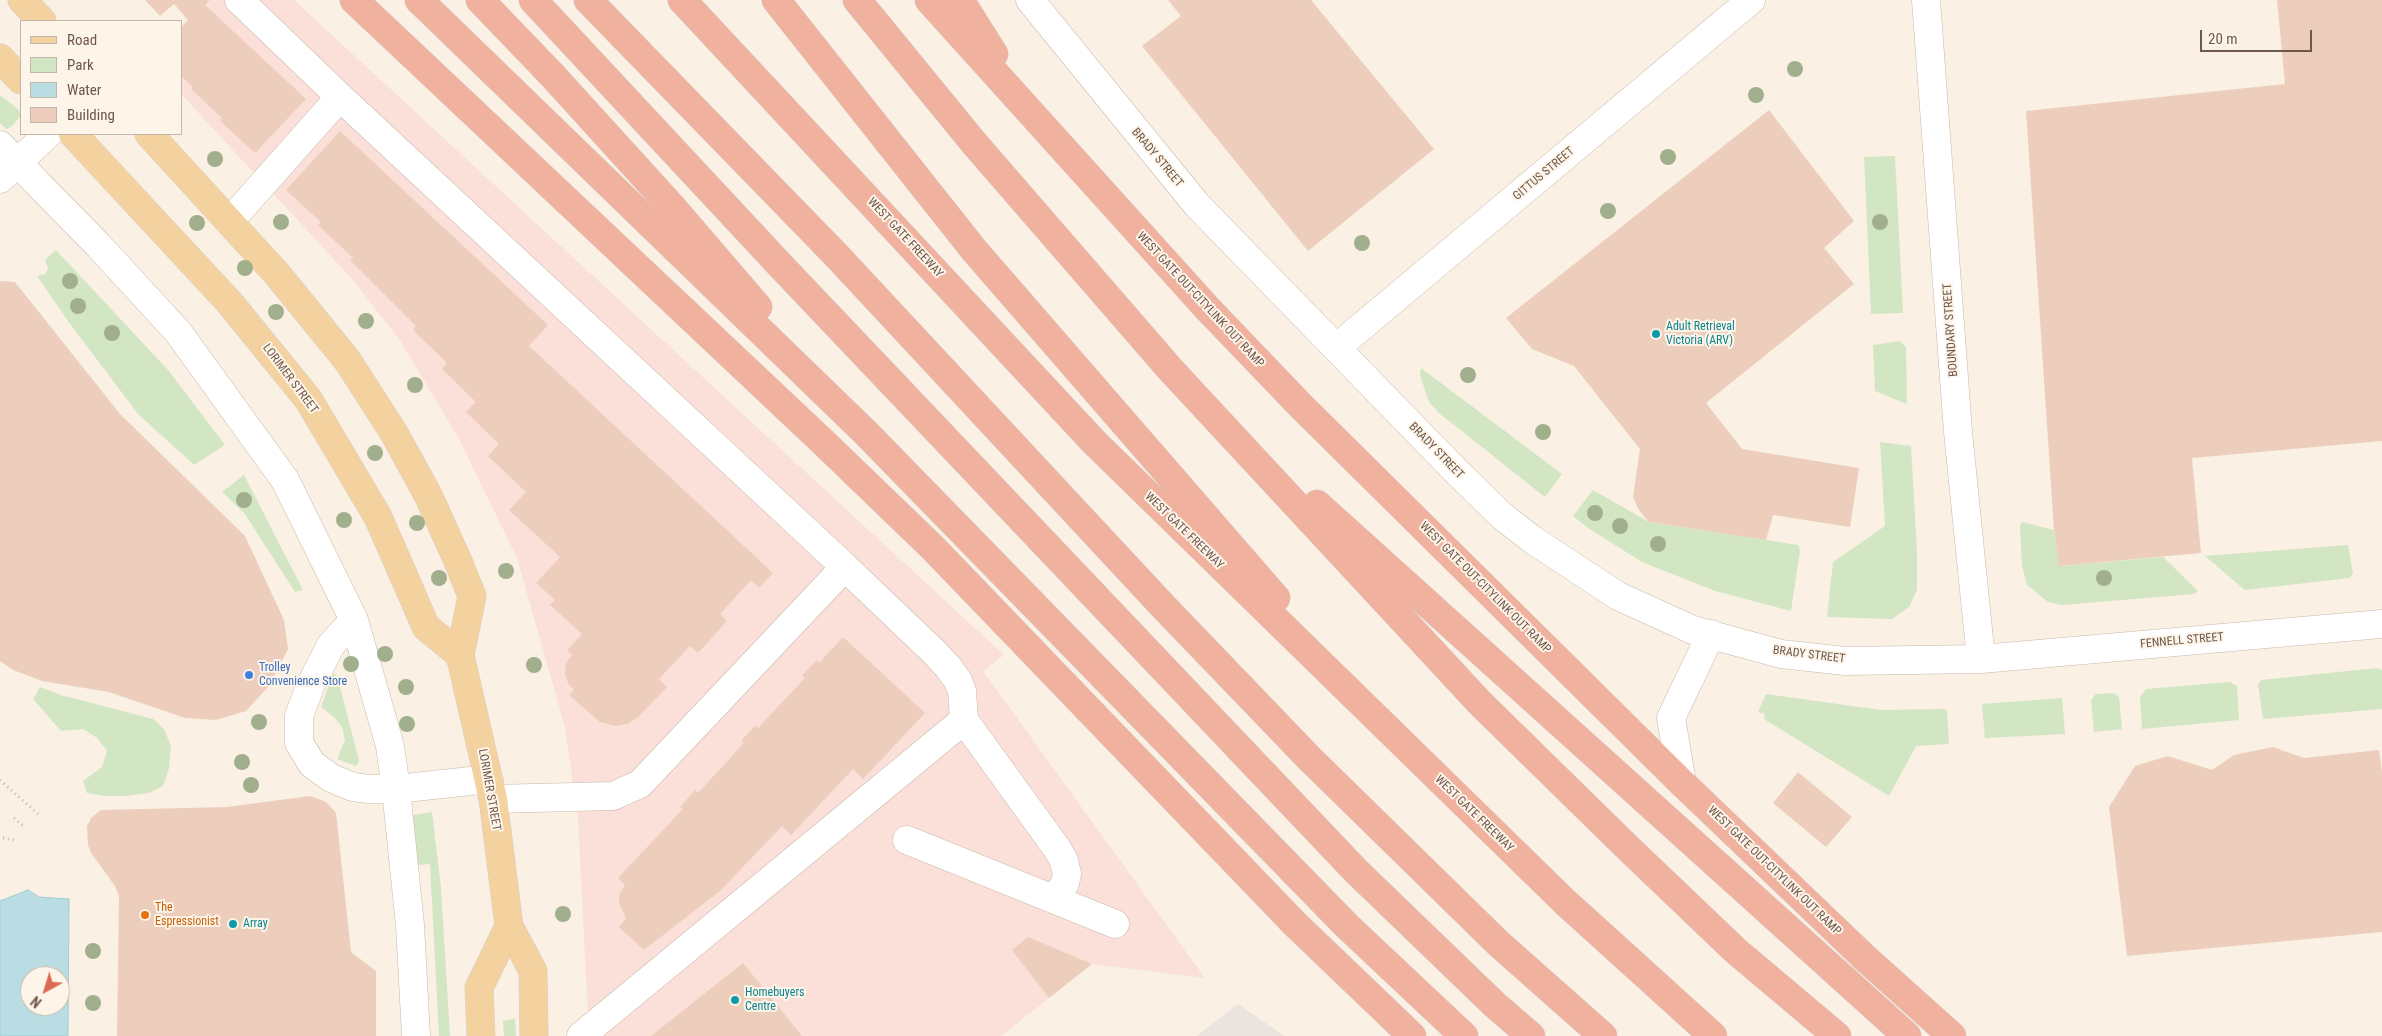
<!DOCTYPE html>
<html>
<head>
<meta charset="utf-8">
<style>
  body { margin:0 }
  #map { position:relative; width:2382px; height:1036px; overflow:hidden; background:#faf0e3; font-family:"Roboto Condensed",sans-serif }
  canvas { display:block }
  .legend { position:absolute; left:20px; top:20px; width:162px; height:115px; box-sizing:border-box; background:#fdf5e9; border:1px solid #c5b6aa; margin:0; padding:6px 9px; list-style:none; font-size:15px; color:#70574b }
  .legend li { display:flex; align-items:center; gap:10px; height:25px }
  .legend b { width:25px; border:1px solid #c5b6aa }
  .north { position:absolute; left:20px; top:966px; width:50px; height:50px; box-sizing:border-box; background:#fdf5e9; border:1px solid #c5b6aa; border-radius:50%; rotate:219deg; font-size:14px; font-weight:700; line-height:20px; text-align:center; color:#70574b }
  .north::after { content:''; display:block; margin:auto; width:18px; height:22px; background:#db6b51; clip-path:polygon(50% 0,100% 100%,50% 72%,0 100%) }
  .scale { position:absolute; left:2200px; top:30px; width:112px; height:22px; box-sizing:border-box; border:2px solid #70574b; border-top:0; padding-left:6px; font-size:15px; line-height:18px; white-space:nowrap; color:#70574b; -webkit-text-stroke:4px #fdf5e9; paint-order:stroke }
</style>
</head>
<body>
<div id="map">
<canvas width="2382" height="1036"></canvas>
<ul class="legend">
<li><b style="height:6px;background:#f4d2a0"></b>Road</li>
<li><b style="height:14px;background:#d3e6c3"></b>Park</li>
<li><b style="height:14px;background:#b9dde2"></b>Water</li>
<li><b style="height:14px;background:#edcebd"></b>Building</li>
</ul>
<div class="north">N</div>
<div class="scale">20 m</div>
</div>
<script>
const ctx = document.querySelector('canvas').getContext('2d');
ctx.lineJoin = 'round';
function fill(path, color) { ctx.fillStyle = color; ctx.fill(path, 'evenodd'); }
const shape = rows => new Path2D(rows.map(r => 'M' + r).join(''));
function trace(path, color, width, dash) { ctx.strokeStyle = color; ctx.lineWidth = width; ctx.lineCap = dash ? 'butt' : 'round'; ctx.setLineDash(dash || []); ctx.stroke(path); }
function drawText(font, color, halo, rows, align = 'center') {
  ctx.font = font + ' "Roboto Condensed",sans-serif'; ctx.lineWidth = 4; ctx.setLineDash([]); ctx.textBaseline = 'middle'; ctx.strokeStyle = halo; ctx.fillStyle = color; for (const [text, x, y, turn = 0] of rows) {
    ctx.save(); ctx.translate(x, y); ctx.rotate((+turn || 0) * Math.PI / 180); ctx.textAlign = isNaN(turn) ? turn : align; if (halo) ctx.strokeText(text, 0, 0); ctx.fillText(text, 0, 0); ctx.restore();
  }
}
fill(shape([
  [210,0,294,0,1004,655,983,671,1205,978,1092,964,1001,1036,589,1036,578,819,565,727,517,558,459,439,401,342,354,281,181,94,181,27]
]), '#fae0d8');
fill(shape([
  [1238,1004,1284,1036,1197,1036]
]), '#eae3de');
fill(shape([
  [0,95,19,110,21,116,11,127,6,129,0,123],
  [1895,156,1903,313,1871,314,1864,157],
  [56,250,168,370,225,445,194,465,138,414,68,321,37,276,45,274,48,268,45,260],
  [1900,341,1906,347,1907,404,1875,391,1873,345],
  [1421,368,1562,474,1545,497,1439,413,1429,402,1420,375],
  [1880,442,1911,446,1917,552,1917,590,1909,607,1892,619,1827,617,1833,562,1885,526],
  [244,475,303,590,295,592,245,514,222,492],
  [1593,490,1649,522,1798,545,1800,550,1791,611,1715,591,1642,562,1588,528,1573,516],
  [2022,522,2054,530,2060,566,2163,557,2198,591,2194,594,2062,605,2048,602,2027,585,2022,566,2020,526],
  [2348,545,2353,573,2350,578,2245,590,2205,556],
  [2377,668,2382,670,2382,709,2263,719,2258,685,2261,680],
  [333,673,338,677,341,691,359,761,356,766,337,759,345,740,342,727,334,717,321,707],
  [2230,682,2237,686,2239,720,2142,729,2140,697,2146,689],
  [40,687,61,695,153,719,164,729,171,746,169,768,163,786,149,793,126,796,105,796,87,793,83,781,102,767,107,751,97,738,83,729,61,731,33,699],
  [2114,693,2119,697,2122,729,2094,732,2091,700,2096,694],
  [1766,694,1881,710,1944,709,1947,711,1949,744,1916,746,1889,796,1764,719,1765,714,1758,712],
  [2062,698,2065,734,1985,738,1982,704],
  [432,812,441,888,450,1036,439,1036,430,864,418,865,413,815],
  [515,1019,516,1036,504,1036,503,1021]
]), '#d3e6c3');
const water = shape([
  [28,890,39,897,69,899,68,1036,0,1036,0,901,28,890],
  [30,976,60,976,60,1006,30,1006,30,976]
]);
fill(water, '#b9dde2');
trace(water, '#a0cdd3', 1);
fill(shape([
  [145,0,210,0,205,5,306,99,255,153,220,121,222,118,191,89,193,87,181,76,181,27,188,20,174,4,160,16],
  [1168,0,1311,0,1434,149,1308,251,1142,46,1181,16],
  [2277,0,2382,0,2382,441,2192,458,2201,553,2059,566,2054,530,2026,111,2285,84],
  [1769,110,1854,221,1824,248,1854,284,1706,403,1742,449,1859,468,1850,527,1773,515,1766,540,1649,522,1639,510,1633,497,1640,449,1574,366,1532,349,1506,318],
  [340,131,548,325,529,346,773,573,759,588,751,580,720,614,727,621,698,653,690,646,659,679,667,687,638,717,628,724,616,726,600,722,569,695,574,690,568,683,565,674,566,663,572,655,567,650,582,634,550,605,555,600,536,583,560,557,509,510,526,492,488,456,499,444,466,412,476,402,442,369,447,363,413,330,416,326,350,260,353,258,318,225,321,222,286,190],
  [0,281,15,282,120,414,245,536,284,620,288,649,269,686,246,711,216,720,185,718,109,692,42,681,13,670,0,661],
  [843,637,925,713,863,779,853,769,791,835,782,826,721,890,644,950,619,927,626,919,619,903,620,893,625,885,618,878,683,809,680,807,695,790,698,793,744,743,741,741,756,725,758,728,805,678,802,675,817,660,819,663],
  [2273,747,2304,758,2379,750,2382,773,2382,932,2127,956,2109,807,2135,766,2168,756,2212,770,2234,755],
  [1798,772,1852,817,1826,847,1773,803],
  [310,796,326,802,336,813,351,952,376,971,376,1036,117,1036,119,896,115,886,91,853,88,845,87,826,91,818,101,810,227,807],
  [1028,937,1092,964,1049,998,1012,950],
  [743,963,802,1036,651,1036]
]), '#edcebd');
const minor = shape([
  [239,0,340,97,845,567,640,784,613,796,493,799],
  [1030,0,1197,205,1454,469,1502,516,1533,540,1618,596,1693,630,1781,654,1845,661,1981,659,2382,624],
  [1926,0,1958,432,1981,659],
  [0,145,99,246,178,332,285,480,354,620,390,746,396,789,410,925,416,1036],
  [0,179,48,134],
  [230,221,340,97],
  [1336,348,1751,0],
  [845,567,934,652,949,668,958,681,962,691,964,720,1058,850,1064,861,1067,874,1065,883,1055,900],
  [354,620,331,645,311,684,299,716,299,743,312,764,331,778,353,787,369,789,396,789,489,779],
  [1682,783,1671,718,1711,634],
  [907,840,1115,924],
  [581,1036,964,720]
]);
const major = shape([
  [22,0,42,21],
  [0,58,21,80],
  [73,134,229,302,308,399,378,517,426,627,460,655],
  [149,134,277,274,347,360,394,433,428,495,457,559,472,596,460,655,493,799,509,926,533,971,534,1036],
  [481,1036,479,988,509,926]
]);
const highway = shape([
  [354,0,823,442,933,548,1295,924,1412,1036],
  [419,0,866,433,1347,926,1464,1036],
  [480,0,553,76,673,208,758,307],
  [533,0,780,265,1356,871,1494,1004,1531,1036],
  [588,0,837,256,1161,604,1309,758,1498,943,1603,1036],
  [682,0,1094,442,1565,902,1713,1036],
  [776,0,974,250,1276,598],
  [857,0,974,143,1170,369,1480,703,1626,846,1736,951,1837,1036],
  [929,0,1207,308,1300,405,1682,783,1865,958,1952,1036],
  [960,0,994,54],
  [1317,504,1907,1036]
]);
trace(minor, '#cab8ab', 29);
trace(major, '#d7d0cd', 29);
trace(highway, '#d7d0cd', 29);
trace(shape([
  [0,780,38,814],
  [14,818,23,826],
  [3,838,14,840]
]), '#d2b2a0', 3, [1, 4]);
trace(minor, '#fff', 28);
trace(major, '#f4d2a0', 28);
trace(highway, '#f0b19e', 28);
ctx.fillStyle = '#a1af8d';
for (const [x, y] of [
  [1795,69],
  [1756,95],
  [1668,157],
  [215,159],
  [1608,211],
  [281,222],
  [1880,222],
  [197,223],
  [1362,243],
  [245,268],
  [70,281],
  [78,306],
  [276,312],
  [366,321],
  [112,333],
  [1468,375],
  [415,385],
  [1543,432],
  [375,453],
  [244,500],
  [1595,513],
  [344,520],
  [417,523],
  [1620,526],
  [1658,544],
  [506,571],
  [439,578],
  [2104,578],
  [385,654],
  [351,664],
  [534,665],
  [406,687],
  [259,722],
  [407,724],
  [242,762],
  [251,785],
  [563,914],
  [93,951],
  [93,1003]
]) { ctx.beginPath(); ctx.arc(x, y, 8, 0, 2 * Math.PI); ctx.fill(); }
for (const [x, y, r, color] of [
  [1656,334,5,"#0f9aa8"],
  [249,675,5,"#3f7fe0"],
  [145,915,5,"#e8710a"],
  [233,924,5,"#0f9aa8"],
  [735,1000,5,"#0f9aa8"]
]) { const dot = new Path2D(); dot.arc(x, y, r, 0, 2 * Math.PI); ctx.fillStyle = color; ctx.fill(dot); trace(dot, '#fdf5e9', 2); }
drawText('12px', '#70574b', '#fdf5e9', [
  ["BRADY STREET",1157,158,50],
  ["GITTUS STREET",1544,174,-40],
  ["WEST GATE FREEWAY",905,238,47],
  ["WEST GATE OUT-CITYLINK OUT RAMP",1200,300,47],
  ["BOUNDARY STREET",1951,330,-94],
  ["LORIMER STREET",290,379,53],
  ["BRADY STREET",1436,451,46],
  ["WEST GATE FREEWAY",1184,531,44],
  ["WEST GATE OUT-CITYLINK OUT RAMP",1485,588,45],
  ["FENNELL STREET",2182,641,-5],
  ["BRADY STREET",1809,655,7],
  ["LORIMER STREET",489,790,80],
  ["WEST GATE FREEWAY",1474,814,44],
  ["WEST GATE OUT-CITYLINK OUT RAMP",1774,871,44]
]);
drawText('12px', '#0d838f', '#fdf5e9', [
  ["Adult Retrieval",1666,327],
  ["Victoria (ARV)",1666,341],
  ["Array",243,924],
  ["Homebuyers",745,993],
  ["Centre",745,1007]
], 'left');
drawText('12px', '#366cbe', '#fdf5e9', [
  ["Trolley",259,668],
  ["Convenience Store",259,682]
], 'left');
drawText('12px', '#c56008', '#fdf5e9', [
  ["The",155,908],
  ["Espressionist",155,922]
], 'left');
</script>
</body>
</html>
